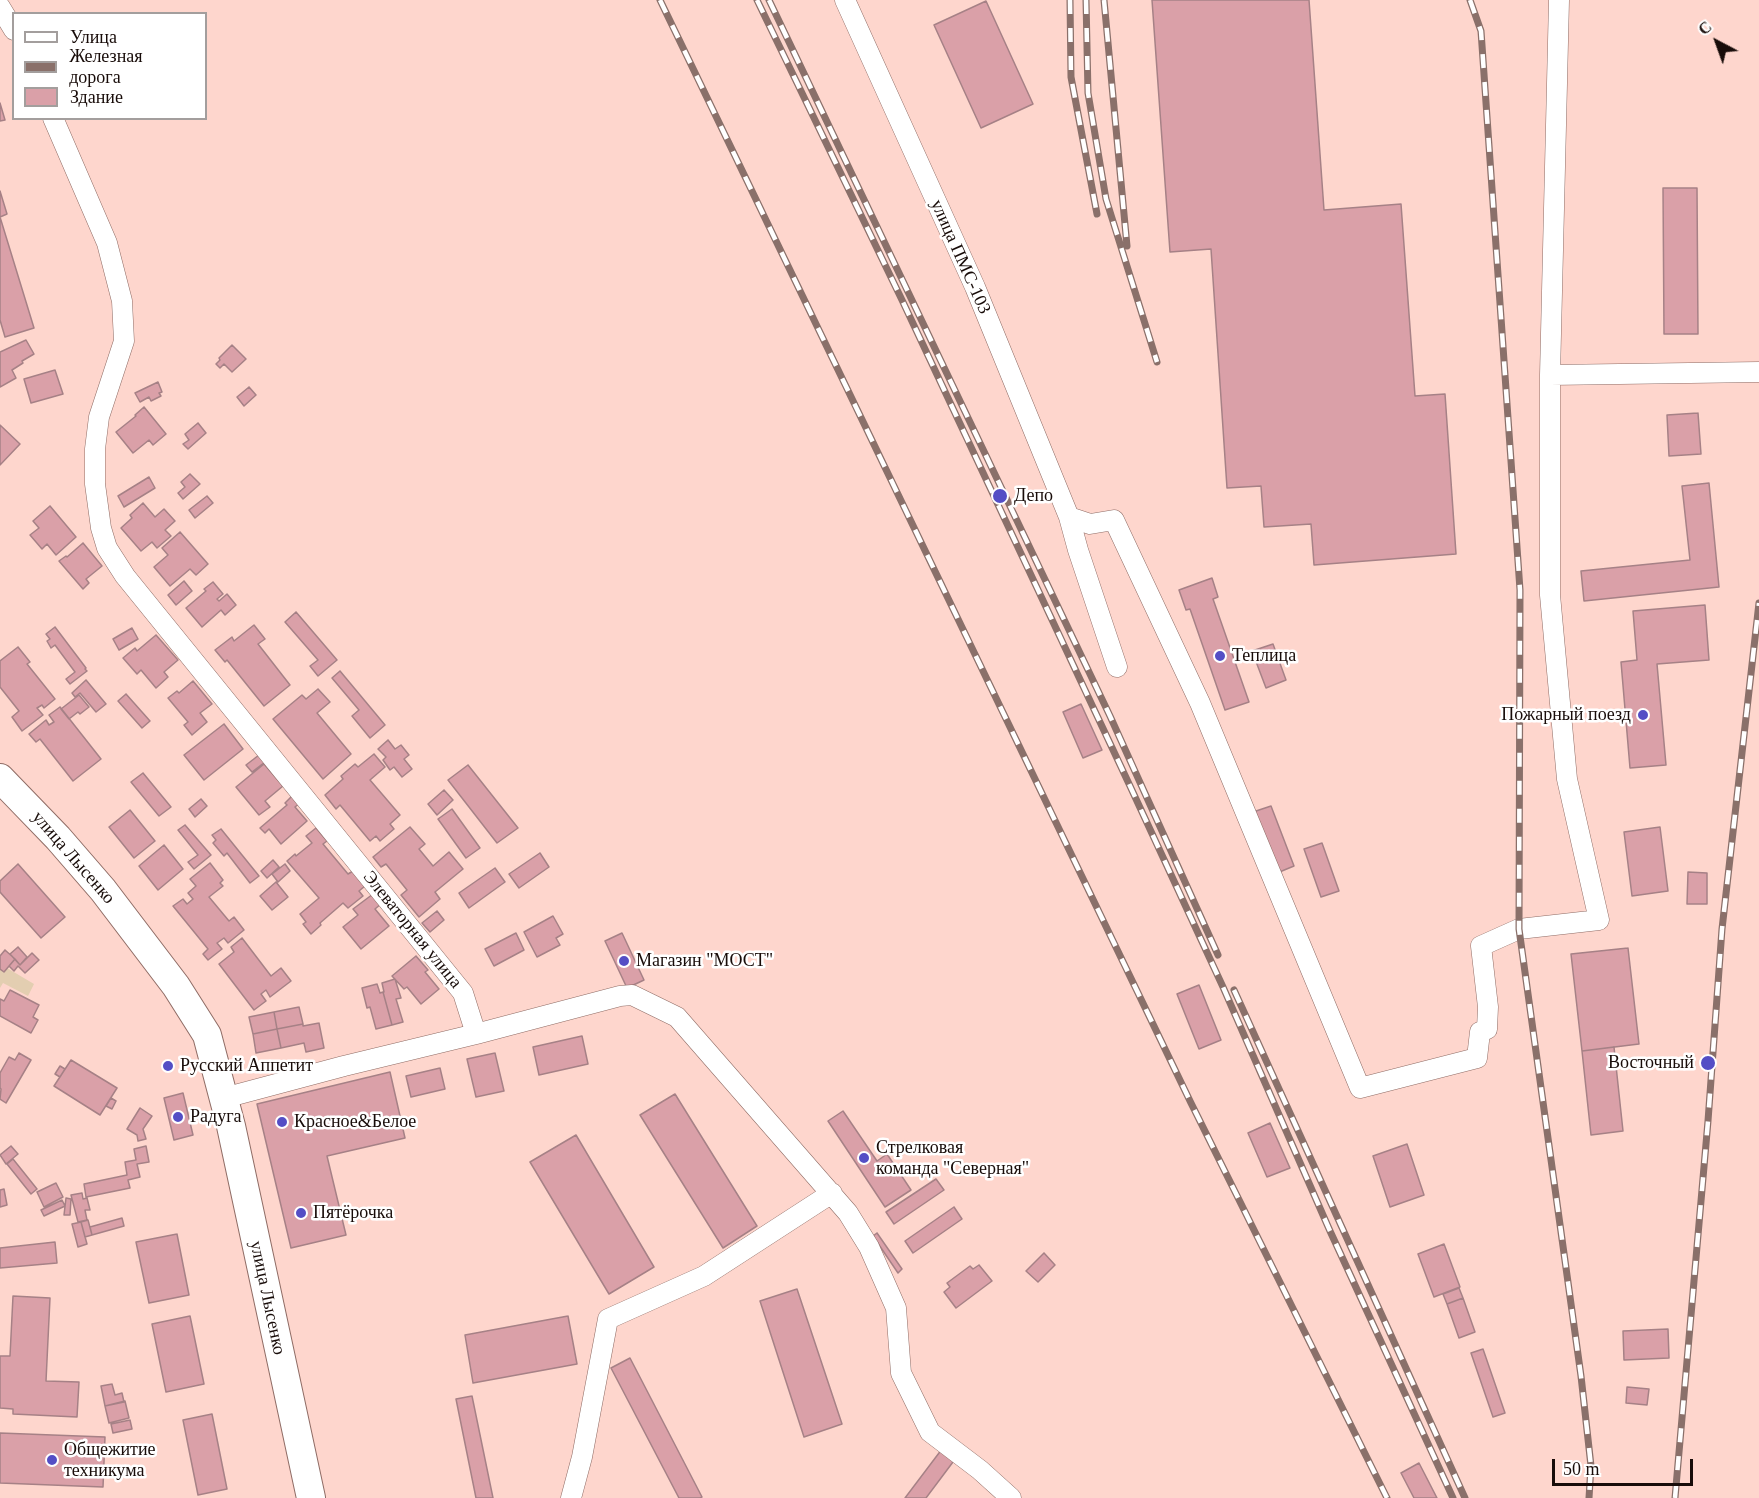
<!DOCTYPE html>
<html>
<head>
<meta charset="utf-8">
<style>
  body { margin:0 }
  #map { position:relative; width:1759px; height:1498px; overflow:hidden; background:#fed6cd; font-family:Georgia,serif }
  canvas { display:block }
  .legend { position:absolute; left:12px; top:12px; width:195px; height:108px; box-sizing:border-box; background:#fff; border:2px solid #a39e9d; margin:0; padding:8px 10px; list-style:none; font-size:18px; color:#180c09 }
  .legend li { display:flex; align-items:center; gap:12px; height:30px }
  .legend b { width:30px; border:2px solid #a39e9d }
  .north { position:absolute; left:1687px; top:12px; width:60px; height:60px; -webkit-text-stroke:4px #fff; paint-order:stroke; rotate:319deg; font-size:16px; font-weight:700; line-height:24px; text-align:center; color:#180c09 }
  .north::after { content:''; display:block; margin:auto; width:21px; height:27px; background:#180c09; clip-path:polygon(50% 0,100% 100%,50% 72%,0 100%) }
  .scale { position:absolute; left:1552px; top:1459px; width:141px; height:27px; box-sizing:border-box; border:3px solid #180c09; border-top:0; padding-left:8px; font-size:18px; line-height:21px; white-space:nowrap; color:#180c09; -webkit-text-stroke:4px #fff; paint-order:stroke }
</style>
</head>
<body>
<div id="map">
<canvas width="1759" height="1498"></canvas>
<ul class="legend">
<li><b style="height:8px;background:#fff"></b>Улица</li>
<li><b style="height:8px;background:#8a706a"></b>Железная дорога</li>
<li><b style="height:16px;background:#daa0a8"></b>Здание</li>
</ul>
<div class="north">С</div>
<div class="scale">50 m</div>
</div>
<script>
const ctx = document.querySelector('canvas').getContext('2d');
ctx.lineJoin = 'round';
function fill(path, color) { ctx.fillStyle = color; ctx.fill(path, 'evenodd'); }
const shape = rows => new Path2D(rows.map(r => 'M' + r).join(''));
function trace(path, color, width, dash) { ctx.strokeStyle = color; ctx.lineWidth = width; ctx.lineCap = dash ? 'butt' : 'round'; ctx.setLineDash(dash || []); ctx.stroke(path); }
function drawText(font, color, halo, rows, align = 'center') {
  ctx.font = font + ' Georgia,serif'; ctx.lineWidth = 5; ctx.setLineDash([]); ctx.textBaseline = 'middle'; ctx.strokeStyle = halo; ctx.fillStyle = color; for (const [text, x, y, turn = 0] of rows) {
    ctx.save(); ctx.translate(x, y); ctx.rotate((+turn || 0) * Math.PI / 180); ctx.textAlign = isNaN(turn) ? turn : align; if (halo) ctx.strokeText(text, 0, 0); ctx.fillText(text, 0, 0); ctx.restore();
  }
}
fill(shape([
  [7,968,34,984,28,996,3,983,0,988,0,969,4,972]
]), '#e3ceb1');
const building = shape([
  [1152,0,1309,0,1324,210,1401,204,1415,396,1445,394,1456,554,1314,565,1311,524,1264,527,1261,486,1227,488,1211,249,1170,252,1152,0],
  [986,1,1033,104,981,128,934,25,986,1],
  [0,103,5,120,0,121,0,103],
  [1663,188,1697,188,1698,334,1664,334,1663,188],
  [0,191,7,214,0,217,0,191],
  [0,217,34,328,5,337,0,320,0,217],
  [26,340,34,354,22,361,23,363,12,370,16,378,0,387,0,352,26,340],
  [232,345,246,359,232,372,224,364,220,368,216,364,220,360,219,358,232,345],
  [55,370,63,394,31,403,24,379,55,370],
  [158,382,162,392,159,393,161,396,151,401,149,397,140,402,135,393,158,382],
  [249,387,256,395,244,406,237,397,249,387],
  [144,407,166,434,153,445,149,440,133,453,116,432,136,416,135,415,144,407],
  [1698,413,1701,454,1669,456,1667,415,1698,413],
  [198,423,206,433,188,449,183,444,189,440,185,434,198,423],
  [0,425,20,444,0,465,0,425],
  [190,474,200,484,183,499,178,493,185,487,181,482,190,474],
  [149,477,155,488,124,507,118,496,149,477],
  [1709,483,1719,587,1584,601,1581,571,1690,560,1682,486,1709,483],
  [207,496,213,503,195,518,189,510,207,496],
  [143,503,155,517,164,509,175,521,165,530,171,536,157,548,152,542,141,551,121,528,132,518,130,515,143,503],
  [50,506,76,537,56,555,47,544,42,549,30,535,39,528,33,521,50,506],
  [180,532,208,564,196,575,190,569,170,586,154,567,168,555,162,548,180,532],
  [83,543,102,566,86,579,89,583,83,589,59,561,66,556,67,557,83,543],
  [1212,578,1218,597,1213,599,1249,702,1225,710,1190,609,1186,610,1179,590,1212,578],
  [184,581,192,591,176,605,168,595,184,581],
  [213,582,223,594,217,599,219,601,227,594,236,605,225,615,221,610,202,627,186,608,206,591,204,589,213,582],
  [1705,605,1709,660,1657,664,1666,765,1630,768,1621,662,1637,660,1633,611,1705,605],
  [296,612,337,660,318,676,310,666,318,660,285,622,296,612],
  [254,625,265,639,258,644,290,685,264,706,227,660,225,662,215,650,232,637,234,641,254,625],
  [55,627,86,668,85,669,87,671,70,684,66,679,75,672,55,645,51,648,47,641,50,639,46,634,55,627],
  [132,628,138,639,119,650,113,639,132,628],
  [156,635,178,660,164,672,168,677,156,688,141,670,137,674,123,658,135,648,137,651,156,635],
  [1273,644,1286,680,1266,688,1252,651,1273,644],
  [18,647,30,662,27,664,55,699,44,708,42,705,37,708,43,715,22,731,12,717,19,711,0,687,0,661,18,647],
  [340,671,385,725,370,738,352,716,359,710,332,678,340,671],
  [86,680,106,704,96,712,80,693,75,697,72,693,86,680],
  [193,681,212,704,200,713,207,722,192,735,184,725,188,722,168,698,177,691,179,693,193,681],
  [318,689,330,702,317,713,351,754,323,779,273,719,302,695,306,699,318,689],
  [126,694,150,721,142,728,118,701,126,694],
  [79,695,89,707,80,714,78,712,69,719,61,709,79,695],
  [1081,704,1102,750,1083,758,1063,712,1081,704],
  [60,707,101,759,73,781,40,739,36,742,29,734,46,720,49,725,54,722,49,715,60,707],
  [224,724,243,749,204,780,184,755,224,724],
  [388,740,395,749,401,745,409,755,404,759,412,769,402,777,394,767,390,770,383,760,386,757,378,749,388,740],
  [374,754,385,767,370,780,400,815,390,824,394,829,380,841,376,836,370,841,340,805,336,809,325,795,343,779,341,776,355,764,358,767,374,754],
  [259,755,265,762,252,772,246,765,259,755],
  [264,764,283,786,265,801,270,807,259,815,236,787,264,764],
  [468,765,518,828,497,843,448,780,468,765],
  [143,773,171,807,159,816,131,782,143,773],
  [444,790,453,800,437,815,428,804,444,790],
  [294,794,301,802,295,807,307,821,281,844,269,829,265,833,260,828,287,805,285,803,294,794],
  [201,799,207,806,195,817,189,809,201,799],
  [1271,806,1294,866,1277,873,1253,812,1271,806],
  [452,809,480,848,466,858,438,819,452,809],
  [130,810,155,841,134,858,109,827,130,810],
  [185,825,211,855,194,869,188,862,198,855,178,830,185,825],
  [410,827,425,844,419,849,433,866,449,852,463,869,435,892,440,899,419,917,401,895,407,890,386,864,381,867,373,857,410,827],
  [1660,827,1668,891,1632,896,1624,832,1660,827],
  [316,828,327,841,323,844,348,874,353,871,365,886,359,891,363,896,348,908,343,903,320,923,321,925,311,934,303,924,306,922,300,914,319,898,287,861,295,854,296,856,312,843,306,836,316,828],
  [221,829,259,876,250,883,227,853,224,856,213,843,216,840,212,835,221,829],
  [1322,843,1339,891,1321,897,1304,849,1322,843],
  [164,845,183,869,158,890,139,866,164,845],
  [540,853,549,867,519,888,509,874,540,853],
  [273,860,279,867,267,878,261,871,273,860],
  [210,863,223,880,220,883,223,886,209,897,229,921,234,917,244,930,228,943,224,938,217,943,222,949,208,960,203,954,208,949,173,906,183,899,187,904,193,899,188,893,196,886,190,879,210,863],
  [18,864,65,917,41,938,0,892,0,881,18,864],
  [285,864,290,871,278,882,272,874,285,864],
  [495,868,505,882,469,908,459,893,495,868],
  [1688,872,1707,873,1707,904,1687,904,1688,872],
  [276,882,288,897,272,910,260,896,276,882],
  [373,894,381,904,375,909,389,926,361,949,343,927,358,915,353,909,373,894],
  [437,911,444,920,430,932,422,923,437,911],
  [553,916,563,934,556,938,560,945,537,957,524,932,553,916],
  [516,933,524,950,494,966,485,949,516,933],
  [622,933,644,980,627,988,605,941,622,933],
  [242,938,271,976,281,968,291,981,270,997,266,990,261,994,266,1001,254,1010,219,964,234,952,231,947,242,938],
  [18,947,27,957,20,965,10,954,18,947],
  [1628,948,1639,1044,1582,1051,1571,954,1628,948],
  [5,950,15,959,4,972,0,969,0,956,5,950],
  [32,953,39,960,25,973,18,966,14,971,9,966,15,959,20,965,32,953],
  [416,956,428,970,425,972,439,989,421,1004,407,987,404,989,392,976,416,956],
  [395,979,401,998,396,999,403,1022,392,1025,383,992,384,992,382,983,395,979],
  [377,984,380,993,383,992,392,1025,376,1029,370,1007,367,1008,362,988,377,984],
  [1199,985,1221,1040,1199,1049,1177,994,1199,985],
  [10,990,39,1005,33,1017,38,1020,31,1033,0,1016,0,999,4,1001,10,990],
  [299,1007,303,1024,277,1029,274,1012,299,1007],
  [274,1012,277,1029,253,1034,249,1017,274,1012],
  [319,1023,324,1048,306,1052,304,1043,281,1048,277,1029,303,1024,303,1026,319,1023],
  [277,1029,281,1048,256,1053,253,1034,277,1029],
  [582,1036,588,1064,539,1075,533,1047,582,1036],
  [1614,1047,1623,1131,1591,1135,1582,1051,1614,1047],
  [19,1053,31,1060,6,1103,0,1099,1,1089,0,1088,0,1073,9,1057,15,1060,19,1053],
  [495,1053,504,1091,476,1097,467,1059,495,1053],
  [71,1060,117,1088,100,1115,54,1086,71,1060],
  [60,1066,65,1069,60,1077,55,1074,60,1066],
  [440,1068,445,1089,411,1097,406,1076,440,1068],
  [390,1072,405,1138,327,1156,346,1235,291,1248,257,1104,390,1072],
  [183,1093,193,1135,174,1140,164,1098,183,1093],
  [675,1094,757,1226,723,1248,640,1115,675,1094],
  [111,1098,116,1101,112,1109,106,1106,111,1098],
  [140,1108,152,1116,143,1129,146,1139,138,1141,137,1135,127,1129,140,1108],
  [843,1111,877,1161,887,1154,911,1190,885,1207,828,1121,843,1111],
  [1270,1123,1290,1168,1267,1177,1248,1133,1270,1123],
  [576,1135,654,1267,609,1294,530,1162,576,1135],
  [1407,1144,1424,1195,1390,1207,1373,1156,1407,1144],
  [11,1146,18,1154,6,1164,0,1155,11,1146],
  [146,1146,149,1162,137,1164,140,1177,128,1180,130,1188,86,1197,84,1184,127,1175,125,1162,136,1160,134,1149,146,1146],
  [13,1159,37,1189,31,1194,7,1164,13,1159],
  [936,1179,944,1190,894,1224,886,1212,936,1179],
  [56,1183,63,1197,44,1207,37,1192,56,1183],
  [4,1189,7,1205,0,1207,0,1190,4,1189],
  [82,1193,83,1199,87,1198,90,1210,85,1210,87,1220,78,1222,71,1195,82,1193],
  [66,1198,71,1199,70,1215,64,1215,66,1198],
  [62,1200,65,1206,44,1216,41,1210,62,1200],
  [954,1207,962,1219,913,1253,905,1241,954,1207],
  [122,1218,124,1226,92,1235,90,1227,122,1218],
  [88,1220,92,1235,85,1237,81,1222,88,1220],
  [81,1222,87,1244,78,1247,72,1224,81,1222],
  [877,1233,902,1269,898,1273,873,1236,877,1233],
  [177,1234,189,1295,149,1303,136,1242,177,1234],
  [55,1242,57,1263,0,1268,0,1248,55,1242],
  [1444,1244,1460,1287,1434,1297,1418,1254,1444,1244],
  [1044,1253,1055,1265,1038,1282,1026,1271,1044,1253],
  [979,1265,992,1281,956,1308,944,1292,950,1287,947,1283,970,1266,973,1269,979,1265],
  [1459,1288,1463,1298,1447,1304,1443,1294,1459,1288],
  [797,1289,842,1424,804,1437,760,1301,797,1289],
  [13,1296,50,1298,46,1381,79,1382,77,1417,13,1414,13,1409,0,1408,0,1356,10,1356,13,1296],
  [1463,1298,1475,1332,1459,1338,1447,1304,1463,1298],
  [190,1316,204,1384,166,1392,152,1324,190,1316],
  [568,1316,577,1364,473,1383,465,1335,568,1316],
  [1668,1329,1669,1358,1624,1360,1623,1331,1668,1329],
  [1483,1349,1505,1413,1493,1417,1471,1353,1483,1349],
  [630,1358,702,1497,700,1498,679,1498,611,1368,630,1358],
  [112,1384,115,1395,122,1393,124,1402,105,1406,101,1386,112,1384],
  [1627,1387,1649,1389,1647,1405,1626,1403,1627,1387],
  [472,1396,493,1498,476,1498,456,1399,472,1396],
  [125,1401,129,1418,109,1423,105,1406,125,1401],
  [212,1414,227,1489,198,1495,183,1420,212,1414],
  [130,1420,132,1429,113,1433,111,1424,130,1420],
  [0,1433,105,1437,103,1487,0,1483,0,1433],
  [942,1449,956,1458,926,1498,905,1498,942,1449],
  [1419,1463,1437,1498,1414,1498,1401,1473,1419,1463]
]);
fill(building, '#daa0a8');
trace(building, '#a68186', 1.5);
const minor = shape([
  [845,0,975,287,1069,517,1078,550,1117,667],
  [0,7,14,30],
  [53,118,107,243,122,301,124,341,99,417,95,449,95,484,101,528,107,548,125,576,463,993,476,1034,620,996,632,995,677,1017,848,1213,869,1247,896,1308,901,1373,930,1432,980,1470,1011,1498],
  [1550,375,1559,0],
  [1069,517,1090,524,1114,520,1200,703,1360,1088,1477,1058,1480,1032,1487,1029,1488,1007,1481,946,1519,929,1599,920,1567,779,1550,595,1550,375,1759,372],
  [224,1098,344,1066,476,1034],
  [571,1498,582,1457,608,1319,704,1276,832,1193]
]);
const secondary = shape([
  [0,778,58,838,103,890,176,986,207,1035,231,1126,311,1498]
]);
trace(minor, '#8f6c65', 21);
trace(secondary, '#8f6c65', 30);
trace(minor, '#fff', 20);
trace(secondary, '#fff', 28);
const rail = shape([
  [660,0,1191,1103,1387,1498],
  [757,0,902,300,1130,786,1223,987,1330,1231,1453,1498],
  [769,0,1110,716,1218,955],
  [1070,0,1071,77,1097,214],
  [1086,0,1088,93,1106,199,1157,362],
  [1104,0,1127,246],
  [1470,0,1481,31,1520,590,1519,929,1581,1376,1591,1466,1589,1498],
  [1234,990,1465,1498],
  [1675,1498,1708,1121,1722,929,1759,603]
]);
trace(rail, '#8a706a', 7);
trace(rail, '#fff', 4.5, [14]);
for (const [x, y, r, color] of [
  [1000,496,8,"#544ec5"],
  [1220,656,6,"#544ec5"],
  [1643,715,6,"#544ec5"],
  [624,961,6,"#544ec5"],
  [1708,1063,8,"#544ec5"],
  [168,1066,6,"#544ec5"],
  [178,1117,6,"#544ec5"],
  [282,1122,6,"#544ec5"],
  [864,1158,6,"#544ec5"],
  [301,1213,6,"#544ec5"],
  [52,1460,6,"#544ec5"]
]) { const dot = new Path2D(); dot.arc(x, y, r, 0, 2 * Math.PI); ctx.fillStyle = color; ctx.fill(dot); trace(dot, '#fff', 2); }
drawText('18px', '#180c09', '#fff', [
  ["улица ПМС-103",960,257,66],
  ["улица Лысенко",73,858,49],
  ["Элеваторная улица",412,930,51],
  ["улица Лысенко",267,1298,78]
]);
drawText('18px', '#180c09', '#fff', [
  ["Депо",1014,496],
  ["Теплица",1232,656],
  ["Пожарный поезд",1631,715,"right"],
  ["Магазин \"МОСТ\"",636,961],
  ["Восточный",1694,1063,"right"],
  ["Русский Аппетит",180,1066],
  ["Радуга",190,1117],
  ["Красное&Белое",294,1122],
  ["Стрелковая",876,1148],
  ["команда \"Северная\"",876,1169],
  ["Пятёрочка",313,1213],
  ["Общежитие",64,1450],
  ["техникума",64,1471]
], 'left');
</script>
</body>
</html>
